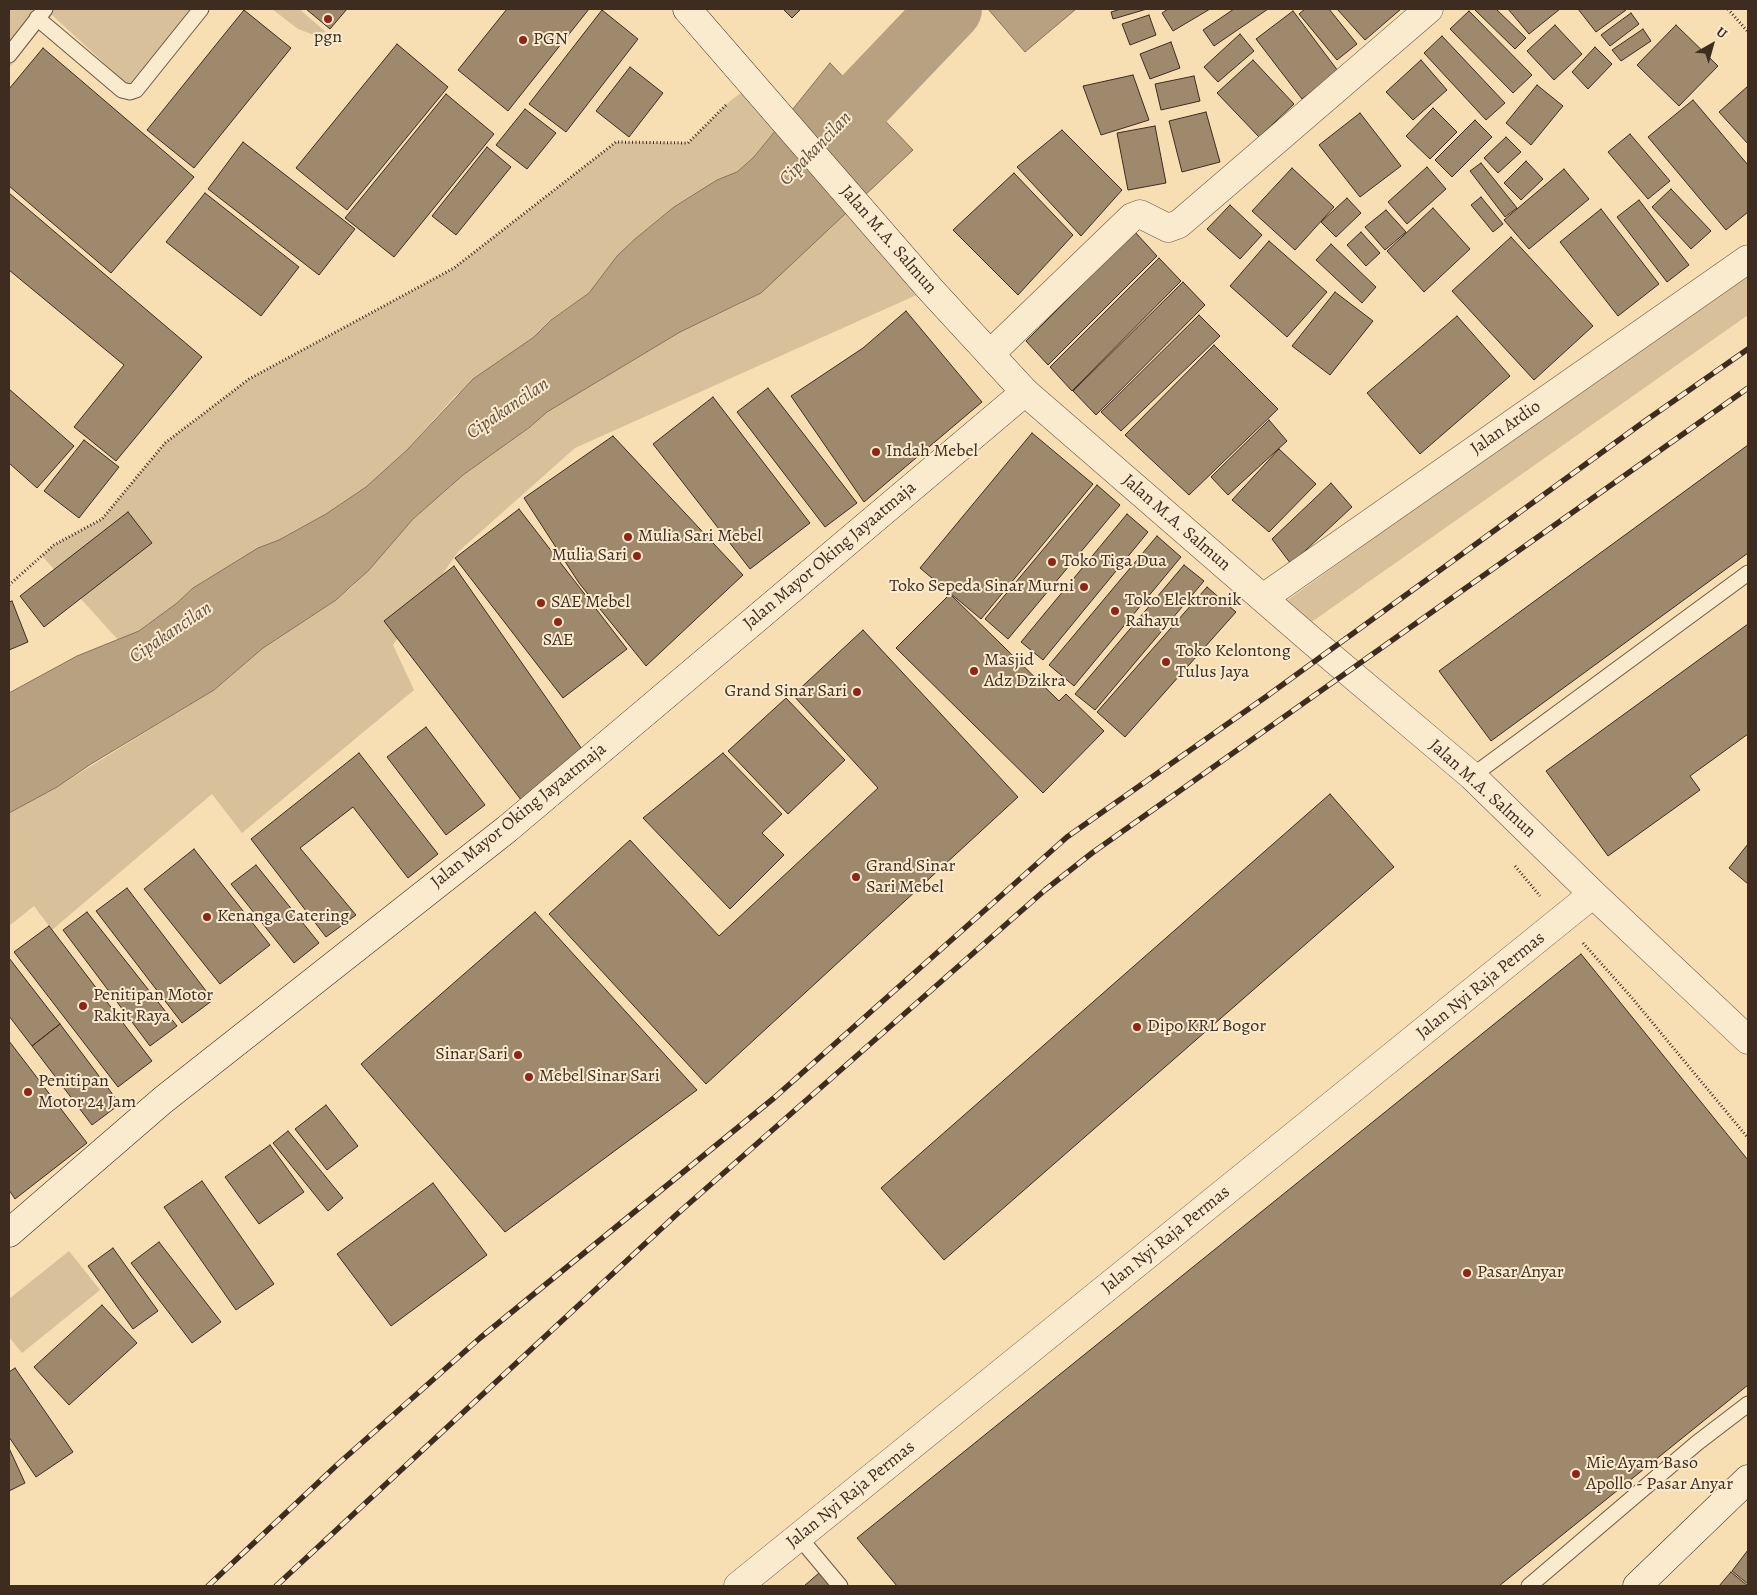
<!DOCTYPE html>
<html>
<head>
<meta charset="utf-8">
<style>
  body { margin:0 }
  #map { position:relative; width:1757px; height:1595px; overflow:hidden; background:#f7deb3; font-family:Alegreya,serif }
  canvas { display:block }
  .frame { position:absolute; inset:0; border:10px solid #3e2c21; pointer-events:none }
  .north { position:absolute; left:1687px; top:20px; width:50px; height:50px; -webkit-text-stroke:4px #faeace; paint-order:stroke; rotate:38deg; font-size:14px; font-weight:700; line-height:20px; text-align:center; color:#3e2c21 }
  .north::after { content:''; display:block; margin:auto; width:18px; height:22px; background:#3e2c21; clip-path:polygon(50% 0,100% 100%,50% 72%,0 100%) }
</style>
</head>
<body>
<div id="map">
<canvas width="1757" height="1595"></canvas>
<div class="frame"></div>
<div class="north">U</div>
</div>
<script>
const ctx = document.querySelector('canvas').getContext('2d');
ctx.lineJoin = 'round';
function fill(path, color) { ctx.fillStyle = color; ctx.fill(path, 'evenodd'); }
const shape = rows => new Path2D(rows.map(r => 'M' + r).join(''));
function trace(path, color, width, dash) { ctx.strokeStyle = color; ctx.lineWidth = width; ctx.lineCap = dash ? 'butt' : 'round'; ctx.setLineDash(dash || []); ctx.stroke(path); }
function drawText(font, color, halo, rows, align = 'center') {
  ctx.font = font + ' Alegreya,serif'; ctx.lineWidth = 4; ctx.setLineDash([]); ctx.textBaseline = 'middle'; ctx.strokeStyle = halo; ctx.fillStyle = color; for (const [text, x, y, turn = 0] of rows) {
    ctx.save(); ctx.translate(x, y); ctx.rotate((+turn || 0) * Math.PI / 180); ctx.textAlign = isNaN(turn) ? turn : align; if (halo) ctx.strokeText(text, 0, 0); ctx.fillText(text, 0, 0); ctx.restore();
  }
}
fill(shape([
  [9,9,205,9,130,87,52,15,9,68],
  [272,9,299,9,326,32,314,35,298,29],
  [753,84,784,119,754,157,737,172,717,180,674,207,635,239,617,256,589,293,551,319,534,337,455,396,407,450,366,487,326,514,279,540,258,548,193,588,177,603,139,631,119,641,42,556,54,545,102,519,165,443,249,379,454,268,616,142,688,143,730,101],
  [855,202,930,289,575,448,458,552,393,645,414,690,242,833,212,794,52,930,34,906,9,926,9,813,57,787,214,690,263,648,336,600,353,586,413,519,463,475,530,427,547,412,680,332,742,303],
  [1748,269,1748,315,1303,628,1278,607],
  [69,1251,100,1290,22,1353,9,1337,9,1299]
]), '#d8c09a');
const water = shape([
  [988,9,1076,9,1025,52,988,9],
  [830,63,913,150,761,293,680,332,547,412,530,427,463,475,413,519,369,570,336,600,263,648,214,690,91,764,57,787,9,813,9,693,77,656,139,631,177,603,193,588,258,548,279,540,326,514,366,487,407,450,473,379,534,337,551,320,589,293,617,256,635,239,674,207,717,180,737,172,754,157,830,63]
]);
fill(water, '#b8a181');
trace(water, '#87725b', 1);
trace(shape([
  [803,163,950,9]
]), '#b8a181', 64);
const building = shape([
  [306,9,347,9,330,29,306,9],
  [507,9,589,9,508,111,458,70,507,9],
  [783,9,801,9,792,18,783,9],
  [1121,9,1147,9,1113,19,1111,12,1121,9],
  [1168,9,1210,9,1173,31,1162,13,1168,9],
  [1234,9,1268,9,1214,46,1203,30,1234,9],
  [1305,9,1329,9,1357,44,1337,60,1299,14,1305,9],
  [1337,9,1401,9,1365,40,1337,9],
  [1474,9,1496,9,1526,38,1515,49,1474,9],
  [1508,9,1560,9,1529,34,1508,9],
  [1578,9,1625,9,1626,10,1596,32,1578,9],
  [244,10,291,48,194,168,147,130,244,10],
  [602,10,638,39,566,132,529,104,602,10],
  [1293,11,1338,71,1302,99,1256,39,1293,11],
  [1469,11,1532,75,1513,93,1450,29,1469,11],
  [1631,13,1639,24,1610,46,1601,35,1631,13],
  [1149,15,1156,35,1130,45,1122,24,1149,15],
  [1555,25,1582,54,1554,80,1527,51,1555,25],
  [1676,25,1718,66,1679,106,1637,65,1676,25],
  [1643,29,1651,41,1621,61,1612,50,1643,29],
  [1240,34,1254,51,1218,82,1204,67,1240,34],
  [1442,36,1505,103,1486,120,1424,53,1442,36],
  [1171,42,1180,68,1150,79,1140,54,1171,42],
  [397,44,448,87,347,210,296,168,397,44],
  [1595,47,1612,64,1588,89,1572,72,1595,47],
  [43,48,194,177,111,273,9,186,9,89,43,48],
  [1253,60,1294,104,1259,137,1217,93,1253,60],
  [1421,60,1447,90,1413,120,1386,92,1421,60],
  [630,67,663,93,629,137,596,111,630,67],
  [1133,75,1149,120,1101,135,1083,86,1133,75],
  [1194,76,1200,101,1161,110,1155,84,1194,76],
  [1537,85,1563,106,1531,145,1506,123,1537,85],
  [1748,86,1748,144,1719,112,1748,86],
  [446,94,494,134,394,257,345,218,446,94],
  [1693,100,1748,165,1748,212,1726,230,1648,137,1693,100],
  [1433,108,1457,132,1430,159,1406,136,1433,108],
  [525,109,556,133,527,169,496,145,525,109],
  [1206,112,1220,162,1182,172,1169,121,1206,112],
  [1360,113,1401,166,1360,197,1319,145,1360,113],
  [1475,120,1492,137,1452,177,1435,160,1475,120],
  [1155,126,1166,183,1128,190,1117,133,1155,126],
  [1062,130,1122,190,1081,236,1017,167,1062,130],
  [1630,134,1670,181,1648,199,1608,152,1630,134],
  [1506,137,1521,152,1498,173,1484,158,1506,137],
  [243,142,355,229,319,275,208,189,243,142],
  [487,147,511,167,456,235,432,216,487,147],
  [1526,161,1543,179,1521,200,1504,183,1526,161],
  [1481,163,1517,208,1505,217,1470,171,1481,163],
  [1427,167,1446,189,1407,224,1388,202,1427,167],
  [1292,168,1334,207,1295,250,1252,211,1292,168],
  [1564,169,1589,199,1529,249,1504,220,1564,169],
  [1014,173,1073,235,1018,295,953,230,1014,173],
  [1671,189,1711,231,1691,249,1652,207,1671,189],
  [9,193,202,357,116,461,74,427,124,365,9,270,9,193],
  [205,193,299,267,261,316,166,242,205,193],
  [1481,197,1503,224,1493,232,1471,205,1481,197],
  [1347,198,1361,213,1336,237,1321,222,1347,198],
  [1639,200,1689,265,1667,282,1617,217,1639,200],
  [1230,205,1262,235,1240,259,1207,229,1230,205],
  [1433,208,1470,249,1424,292,1387,251,1433,208],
  [1601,209,1659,284,1618,316,1560,242,1601,209],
  [1386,210,1406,232,1385,250,1365,227,1386,210],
  [1135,232,1157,256,1048,365,1026,341,1135,232],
  [1361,232,1380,253,1366,266,1347,245,1361,232],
  [1511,237,1593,326,1534,380,1452,291,1511,237],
  [1269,241,1327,292,1287,337,1230,286,1269,241],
  [1331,244,1376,287,1362,303,1316,260,1331,244],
  [1159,258,1181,281,1072,391,1050,367,1159,258],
  [1183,282,1205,305,1096,415,1073,391,1183,282],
  [1335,292,1373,321,1330,375,1292,346,1335,292],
  [906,311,982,402,864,502,791,396,863,348,906,311],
  [1199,315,1220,336,1121,431,1101,412,1199,315],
  [1457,316,1510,376,1420,454,1367,393,1457,316],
  [1214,345,1278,409,1189,495,1125,435,1214,345],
  [768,388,857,503,825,527,737,412,768,388],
  [9,389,74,446,37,488,9,463,9,389],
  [713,397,810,523,750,569,653,444,713,397],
  [1269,420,1287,441,1228,495,1211,477,1269,420],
  [1032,433,1093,484,981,619,920,568,1032,433],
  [613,436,743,575,646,666,579,583,524,498,613,436],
  [84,440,119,467,79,518,44,491,84,440],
  [1748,445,1748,553,1491,741,1439,671,1748,445],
  [1279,449,1316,484,1269,532,1232,500,1279,449],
  [1331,483,1352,507,1291,564,1272,539,1331,483],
  [1097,485,1120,505,1008,639,985,619,1097,485],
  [519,509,627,649,563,698,455,558,519,509],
  [128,512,152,543,44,627,20,596,128,512],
  [1127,514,1148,532,1043,660,1021,642,1127,514],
  [1157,536,1181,557,1074,686,1049,665,1157,536],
  [1184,565,1204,581,1095,710,1075,694,1184,565],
  [454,566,589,759,525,805,384,621,454,566],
  [1207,587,1236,612,1125,737,1097,712,1207,587],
  [950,594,1059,701,1066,694,1104,731,1043,793,896,648,950,594],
  [12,601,28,642,9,650,9,602,12,601],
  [1748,624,1748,734,1690,776,1700,790,1608,856,1546,771,1748,624],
  [863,630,1018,797,706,1084,549,914,630,840,719,936,878,788,793,695,863,630],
  [786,698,845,760,788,814,728,751,786,698],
  [426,727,485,805,446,835,387,757,426,727],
  [359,753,438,854,408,878,353,807,300,848,356,915,326,937,251,839,359,753],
  [723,753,782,814,762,833,784,855,730,909,643,818,723,753],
  [1330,794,1394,867,944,1260,881,1188,1330,794],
  [1748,844,1748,884,1729,868,1748,844],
  [194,849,270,945,220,984,144,889,194,849],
  [256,865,319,943,294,963,231,884,256,865],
  [127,888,213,1000,182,1023,96,911,127,888],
  [87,912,177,1026,150,1046,63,930,87,912],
  [535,912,697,1090,505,1232,361,1064,535,912],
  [49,926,152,1061,118,1087,14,952,49,926],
  [1581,954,1748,1160,1748,1385,1499,1586,897,1586,857,1538,1581,954],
  [9,958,60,1024,32,1046,9,1016,9,958],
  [60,1024,120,1104,92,1125,32,1046,60,1024],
  [9,1041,87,1143,15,1199,9,1190,9,1041],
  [326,1105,358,1146,327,1170,295,1129,326,1105],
  [288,1131,343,1198,328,1211,273,1143,288,1131],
  [270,1145,304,1192,259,1224,225,1177,270,1145],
  [202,1181,274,1284,236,1310,164,1207,202,1181],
  [433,1183,487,1255,391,1326,337,1254,433,1183],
  [159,1242,221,1322,192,1343,131,1263,159,1242],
  [113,1248,158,1311,133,1329,88,1266,113,1248],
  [102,1305,137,1343,69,1405,34,1367,102,1305],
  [15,1368,73,1452,36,1477,9,1437,9,1372,15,1368],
  [9,1448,25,1483,9,1491,9,1448],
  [1748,1550,1748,1584,1732,1571,1748,1550],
  [1731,1572,1748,1586,1719,1586,1731,1572],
  [819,1573,830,1586,804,1586,819,1573]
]);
fill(building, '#9e896d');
trace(building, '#3e2c21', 1);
const lane = shape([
  [37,18,122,90,130,92,136,90,201,9],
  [9,55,45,9],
  [1472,776,1748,573],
  [799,1537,840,1586],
  [1529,1586,1697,1443,1748,1404]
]);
const street = shape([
  [990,354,1132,217,1140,214,1168,228,1179,224,1429,9],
  [1025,392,1311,640,1472,776,1593,894,1748,1040],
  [1263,598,1748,259],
  [738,1586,1593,894]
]);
const secondary = shape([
  [9,1233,163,1100,507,829,1025,392,930,289,687,9],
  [1637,1586,1748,1479]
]);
trace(lane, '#6c5846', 17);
trace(street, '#6c5846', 29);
trace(secondary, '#3e2c21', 29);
trace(shape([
  [1728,9,1748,32],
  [9,585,54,545,102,519,165,443,249,379,454,268,616,142,688,143,727,104],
  [1515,866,1540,896],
  [1583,943,1632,998,1748,1138]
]), '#3e2c21', 3, [1, 2.5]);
trace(lane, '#faeace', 15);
trace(street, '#faeace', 28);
trace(secondary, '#faeace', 28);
const rail = shape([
  [208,1586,338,1464,480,1338,774,1098,1067,837,1267,696,1645,421,1748,349],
  [276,1586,676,1215,1045,890,1092,853,1748,388]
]);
trace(rail, '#3e2c21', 5.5);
trace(rail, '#faeace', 4, [11]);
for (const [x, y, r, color] of [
  [328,19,5,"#8f2418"],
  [523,40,5,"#8f2418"],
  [876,452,5,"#8f2418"],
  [628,537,5,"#8f2418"],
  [637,556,5,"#8f2418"],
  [1052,562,5,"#8f2418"],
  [1084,587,5,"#8f2418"],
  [541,603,5,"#8f2418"],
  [1115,611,5,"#8f2418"],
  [558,622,5,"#8f2418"],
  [1166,662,5,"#8f2418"],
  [974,671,5,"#8f2418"],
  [857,692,5,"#8f2418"],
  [856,877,5,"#8f2418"],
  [207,917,5,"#8f2418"],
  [83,1006,5,"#8f2418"],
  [1137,1027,5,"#8f2418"],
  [518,1055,5,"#8f2418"],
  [529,1077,5,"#8f2418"],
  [28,1092,5,"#8f2418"],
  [1467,1273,5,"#8f2418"],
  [1576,1474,5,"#8f2418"]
]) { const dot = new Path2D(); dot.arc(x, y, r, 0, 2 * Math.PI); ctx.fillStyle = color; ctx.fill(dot); trace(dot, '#faeace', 2); }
drawText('18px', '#3e2c21', '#faeace', [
  ["pgn",328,38,"center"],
  ["PGN",533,40],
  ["Indah Mebel",886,452],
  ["Mulia Sari Mebel",638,537],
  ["Mulia Sari",627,556,"right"],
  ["Toko Tiga Dua",1062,562],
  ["Toko Sepeda Sinar Murni",1074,587,"right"],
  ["Toko Elektronik",1125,601],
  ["Rahayu",1125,622],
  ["SAE Mebel",551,603],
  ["SAE",558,641,"center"],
  ["Toko Kelontong",1176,652],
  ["Tulus Jaya",1176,673],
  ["Masjid",984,661],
  ["Adz Dzikra",984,682],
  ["Grand Sinar Sari",847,692,"right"],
  ["Grand Sinar",866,867],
  ["Sari Mebel",866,888],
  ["Kenanga Catering",217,917],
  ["Penitipan Motor",93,996],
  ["Rakit Raya",93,1017],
  ["Dipo KRL Bogor",1147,1027],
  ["Sinar Sari",508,1055,"right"],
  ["Mebel Sinar Sari",539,1077],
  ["Penitipan",38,1082],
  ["Motor 24 Jam",38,1103],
  ["Pasar Anyar",1477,1273],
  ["Mie Ayam Baso",1586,1464],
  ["Apollo - Pasar Anyar",1586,1485]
], 'left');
drawText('18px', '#3e2c21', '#faeace', [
  ["Jalan M.A. Salmun",888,240,49],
  ["Jalan Ardio",1506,428,-35],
  ["Jalan M.A. Salmun",1176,523,41],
  ["Jalan Mayor Oking Jayaatmaja",830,556,-40],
  ["Jalan M.A. Salmun",1482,789,42],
  ["Jalan Mayor Oking Jayaatmaja",519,816,-39],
  ["Jalan Nyi Raja Permas",1481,986,-39],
  ["Jalan Nyi Raja Permas",1166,1240,-39],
  ["Jalan Nyi Raja Permas",851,1495,-39]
]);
drawText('italic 19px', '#634f3e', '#faeace', [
  ["Cipakancilan",816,149,-46],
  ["Cipakancilan",508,409,-34],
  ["Cipakancilan",171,633,-34]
]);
</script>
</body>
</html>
